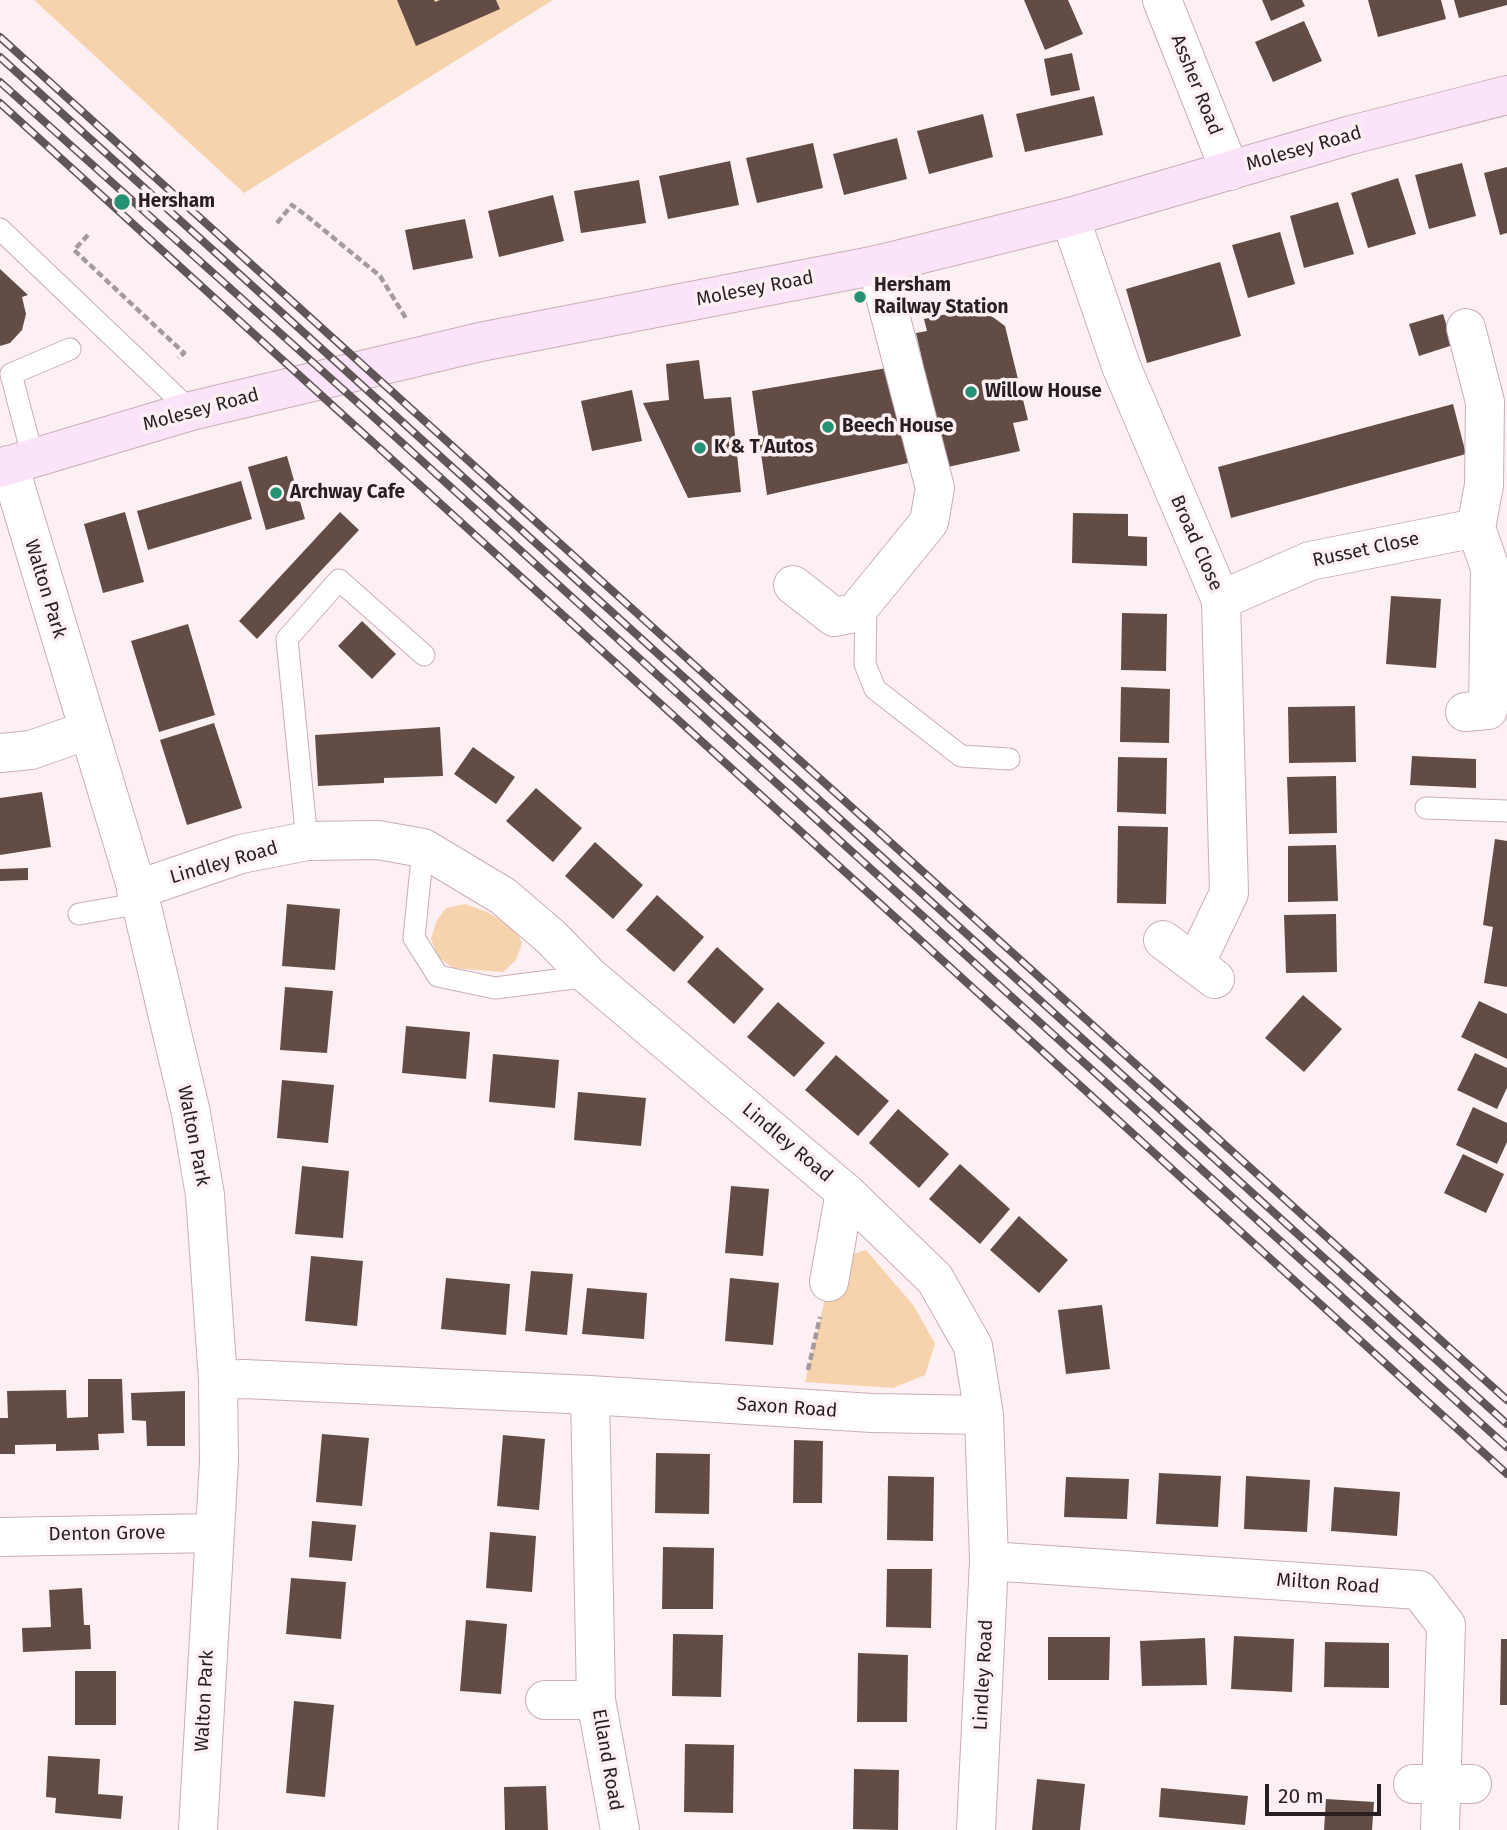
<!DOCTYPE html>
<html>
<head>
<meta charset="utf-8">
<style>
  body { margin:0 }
  #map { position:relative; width:1507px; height:1830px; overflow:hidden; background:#fcf0f2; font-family:"Fira Sans",sans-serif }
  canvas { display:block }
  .scale { position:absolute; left:1265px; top:1784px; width:116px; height:32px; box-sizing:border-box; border:4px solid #291f22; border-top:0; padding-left:9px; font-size:21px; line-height:24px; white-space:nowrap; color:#291f22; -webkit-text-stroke:5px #fcf0f2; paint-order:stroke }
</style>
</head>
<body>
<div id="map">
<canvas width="1507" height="1830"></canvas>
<div class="scale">20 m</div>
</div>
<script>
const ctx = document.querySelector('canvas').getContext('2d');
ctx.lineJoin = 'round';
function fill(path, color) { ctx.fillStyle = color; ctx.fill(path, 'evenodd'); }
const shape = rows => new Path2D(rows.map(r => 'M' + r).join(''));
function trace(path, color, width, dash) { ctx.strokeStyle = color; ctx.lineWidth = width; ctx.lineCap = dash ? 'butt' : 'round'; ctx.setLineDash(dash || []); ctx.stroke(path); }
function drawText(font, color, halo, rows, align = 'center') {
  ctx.font = font + ' "Fira Sans",sans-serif'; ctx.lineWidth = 7; ctx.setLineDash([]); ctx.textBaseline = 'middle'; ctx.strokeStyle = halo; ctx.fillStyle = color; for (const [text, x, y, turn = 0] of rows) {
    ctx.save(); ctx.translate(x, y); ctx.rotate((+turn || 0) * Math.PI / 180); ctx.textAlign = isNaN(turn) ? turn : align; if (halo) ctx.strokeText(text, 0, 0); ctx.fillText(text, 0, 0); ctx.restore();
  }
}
fill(shape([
  [34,0,553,0,244,193],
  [465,904,487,912,515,928,522,943,516,960,503,972,453,968,438,957,431,939,436,922,446,908],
  [866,1250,914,1306,935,1344,925,1375,893,1388,805,1382,829,1282,848,1255]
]), '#f7d3ad');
fill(shape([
  [397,0,434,0,435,2,440,0,496,0,500,9,416,46],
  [1024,0,1068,0,1083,34,1045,50],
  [1262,0,1302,0,1305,6,1271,21],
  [1368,0,1441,0,1446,19,1378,37],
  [1454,0,1507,0,1507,5,1459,18],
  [1304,21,1322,61,1273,82,1255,42],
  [1072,53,1080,90,1051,96,1044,59],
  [1094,96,1103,135,1025,152,1016,114],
  [983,114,993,157,929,174,917,131],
  [897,138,907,179,844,195,833,154],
  [813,143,823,188,757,203,746,158],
  [730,161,739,205,668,219,659,176],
  [1462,163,1476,216,1429,229,1415,175],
  [1507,167,1507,233,1500,235,1484,173],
  [1398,178,1416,234,1368,248,1351,193],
  [639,180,646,223,581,233,574,191],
  [553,195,564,241,499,257,488,211],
  [1338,202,1354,254,1304,268,1290,216],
  [465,219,473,258,413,270,405,230],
  [1280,232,1295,284,1248,298,1232,245],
  [1220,262,1241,336,1147,363,1126,289],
  [0,269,28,295,22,297,26,314,22,330,10,343,0,346],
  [970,309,990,315,1005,326,1028,420,1013,423,1020,451,948,467,914,365,923,363,916,333,927,331,924,319],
  [1443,314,1453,345,1419,356,1409,324],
  [699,360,704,399,731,397,741,492,688,498,643,403,669,400,666,364],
  [887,368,908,463,767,495,752,391],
  [632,390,642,441,592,451,581,401],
  [1453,404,1466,454,1231,518,1218,467],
  [287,456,305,519,266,530,248,467],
  [241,481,252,519,148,550,137,511],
  [125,512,144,582,103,593,84,524],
  [340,512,359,530,257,639,239,621],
  [1073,513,1128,514,1128,536,1147,537,1147,566,1072,563],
  [1391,596,1441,599,1436,668,1386,664],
  [1122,613,1167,614,1166,671,1121,670],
  [362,621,396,654,372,679,338,646],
  [188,624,215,715,159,732,131,641],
  [1121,687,1170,689,1169,743,1120,742],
  [1355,706,1356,762,1289,763,1288,707],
  [214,723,242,808,187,825,160,740],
  [440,727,443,776,384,778,384,783,318,786,315,735],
  [473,747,515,777,496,804,454,774],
  [1412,756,1476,759,1476,788,1410,785],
  [1118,757,1167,758,1166,814,1117,812],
  [1336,776,1337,833,1289,834,1287,777],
  [536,788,582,828,553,862,506,821],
  [42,792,51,847,0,855,0,798],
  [1118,826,1168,827,1166,904,1117,903],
  [1495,839,1507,841,1507,987,1484,983,1493,927,1483,925],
  [595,842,643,885,613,919,565,876],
  [1336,845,1338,901,1288,902,1288,846],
  [28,868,28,880,0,881,0,869],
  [657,895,704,937,674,972,626,930],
  [287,904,340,909,335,970,282,966],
  [1336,914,1337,972,1286,973,1284,915],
  [717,947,764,989,734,1024,687,982],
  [285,987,333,991,327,1053,280,1050],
  [1303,995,1342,1029,1304,1072,1265,1038],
  [1479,1001,1507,1014,1507,1059,1461,1037],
  [778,1002,825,1043,794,1077,747,1037],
  [406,1026,470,1032,466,1079,402,1073],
  [1475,1053,1507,1068,1507,1088,1497,1109,1457,1090],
  [493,1054,559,1060,555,1108,489,1102],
  [836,1055,889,1101,858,1136,805,1090],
  [282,1080,334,1085,328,1143,277,1138],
  [578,1092,646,1098,641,1146,574,1140],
  [1473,1107,1507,1123,1507,1142,1497,1164,1456,1145],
  [898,1109,949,1154,919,1188,869,1143],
  [1463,1154,1504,1174,1486,1213,1444,1193],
  [960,1164,1010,1209,980,1244,929,1199],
  [302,1166,349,1171,343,1238,295,1234],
  [731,1186,769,1189,763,1256,725,1253],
  [1019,1216,1068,1260,1039,1293,990,1250],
  [311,1256,363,1261,357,1326,305,1321],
  [531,1271,573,1274,567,1335,525,1331],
  [446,1278,510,1284,506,1335,441,1329],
  [730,1278,779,1283,773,1345,725,1341],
  [587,1288,647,1293,644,1339,582,1334],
  [1102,1305,1110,1369,1066,1374,1058,1310],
  [88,1379,122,1379,124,1433,98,1434,99,1450,56,1451,56,1444,15,1445,15,1454,0,1454,0,1418,8,1418,7,1391,66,1390,67,1418,88,1417],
  [185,1391,185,1446,147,1446,146,1421,132,1420,131,1393],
  [322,1434,369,1438,362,1506,316,1502],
  [503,1435,545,1439,539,1510,497,1506],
  [794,1440,823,1441,822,1503,793,1503],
  [656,1453,710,1454,709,1514,655,1513],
  [1159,1473,1221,1476,1218,1527,1156,1524],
  [888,1476,934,1477,933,1541,887,1540],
  [1246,1476,1310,1480,1307,1532,1244,1529],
  [1066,1477,1129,1479,1127,1519,1064,1517],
  [1334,1487,1400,1492,1397,1536,1331,1531],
  [312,1521,356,1525,352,1561,309,1557],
  [490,1532,536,1536,532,1592,486,1588],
  [663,1547,714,1548,713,1609,662,1609],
  [887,1569,932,1569,931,1628,886,1627],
  [291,1578,346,1582,341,1639,286,1634],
  [82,1588,84,1625,90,1625,91,1649,23,1652,22,1628,51,1627,49,1590],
  [466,1620,507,1624,501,1694,460,1691],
  [673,1634,723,1635,721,1697,672,1696],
  [1234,1636,1294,1639,1292,1692,1231,1689],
  [1048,1637,1110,1637,1109,1680,1048,1680],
  [1205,1638,1207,1685,1142,1686,1140,1641],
  [1501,1639,1507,1639,1507,1705,1500,1705],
  [1325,1642,1389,1643,1389,1688,1324,1687],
  [858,1653,908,1655,907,1722,857,1722],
  [75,1671,116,1671,116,1725,75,1725],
  [294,1701,334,1705,325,1797,286,1793],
  [685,1744,734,1745,733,1813,684,1812],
  [48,1756,100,1759,98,1794,123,1796,121,1819,55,1813,56,1798,46,1797],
  [854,1769,899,1770,898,1830,853,1829],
  [1037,1779,1085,1784,1080,1830,1032,1830],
  [546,1786,548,1830,505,1830,504,1787],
  [1161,1788,1248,1796,1245,1825,1159,1817],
  [1326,1799,1374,1802,1372,1830,1324,1830]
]), '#634c45');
const lane = shape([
  [0,229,191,411],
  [33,458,11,374,70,349],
  [866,602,865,664,875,689,961,756,1009,759],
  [1426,808,1507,811],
  [307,841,287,639,339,580,424,655],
  [423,848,414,938,438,976,495,988,589,976],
  [79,914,141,903]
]);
const street = shape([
  [1162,0,1230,171],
  [1070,217,1121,366,1221,600,1229,893,1195,964],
  [1466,328,1485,402,1484,485,1476,528],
  [9,465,141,903,191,1113,205,1195,218,1380,219,1461,198,1830],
  [793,585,834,617,855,613,929,522,935,488,877,265],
  [1221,600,1310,561,1476,528,1490,568,1488,710,1465,712],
  [0,753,31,750,88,730],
  [136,890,241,854,307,841,378,840,423,848,503,896,551,937,589,976,845,1192,935,1279,973,1346,984,1415,989,1561,976,1830],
  [1163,940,1215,979],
  [829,1282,845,1192],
  [218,1380,244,1379,590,1395,872,1413,984,1415],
  [590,1395,596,1700],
  [0,1537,214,1533],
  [989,1561,1419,1590,1446,1625,1440,1830],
  [545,1700,596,1700,620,1830],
  [1413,1784,1472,1784]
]);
const secondary = shape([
  [0,468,191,411,480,342,877,265,1070,217,1351,135,1507,95]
]);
trace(lane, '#caaeb5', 23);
trace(street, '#caaeb5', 40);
trace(secondary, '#caaeb5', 40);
trace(shape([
  [277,223,292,205,308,217,380,276,407,320],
  [88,235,74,250,184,353,178,358],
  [808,1370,820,1317]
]), '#a59a9c', 4.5, [7, 3.5]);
trace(lane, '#fff', 21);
trace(street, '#fff', 38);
trace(secondary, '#fbe4fa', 38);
const rail = shape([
  [0,37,1507,1400],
  [0,57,1507,1424],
  [0,82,367,411,1507,1447],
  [0,103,1507,1474]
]);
trace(rail, '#605659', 8);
trace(rail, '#fcf0f2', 5, [16]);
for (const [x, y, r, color] of [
  [122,202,9,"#259373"],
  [860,297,7,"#259373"],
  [971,392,7,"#259373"],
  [828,427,7,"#259373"],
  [700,448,7,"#259373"],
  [276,493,7,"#259373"]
]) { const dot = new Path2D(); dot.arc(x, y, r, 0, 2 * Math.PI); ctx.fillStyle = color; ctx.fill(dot); trace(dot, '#fcf0f2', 2.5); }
drawText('19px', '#291f22', '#fcf0f2', [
  ["Assher Road",1196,85,68],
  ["Molesey Road",1304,149,-16],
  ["Molesey Road",755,289,-11],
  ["Molesey Road",201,410,-15],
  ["Broad Close",1196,543,66],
  ["Russet Close",1366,550,-12],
  ["Walton Park",45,589,73],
  ["Lindley Road",224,863,-16],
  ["Walton Park",193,1136,79],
  ["Lindley Road",787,1143,40],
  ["Saxon Road",787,1408,4],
  ["Denton Grove",107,1534,-1],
  ["Milton Road",1328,1584,4],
  ["Lindley Road",984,1675,-87],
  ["Walton Park",205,1701,-87],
  ["Elland Road",607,1760,80]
]);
drawText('bold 19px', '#291f22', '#fcf0f2', [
  ["Hersham",138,202],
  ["Hersham",874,286],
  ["Railway Station",874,308],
  ["Willow House",985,392],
  ["Beech House",842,427],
  ["K & T Autos",714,448],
  ["Archway Cafe",290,493]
], 'left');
</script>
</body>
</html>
